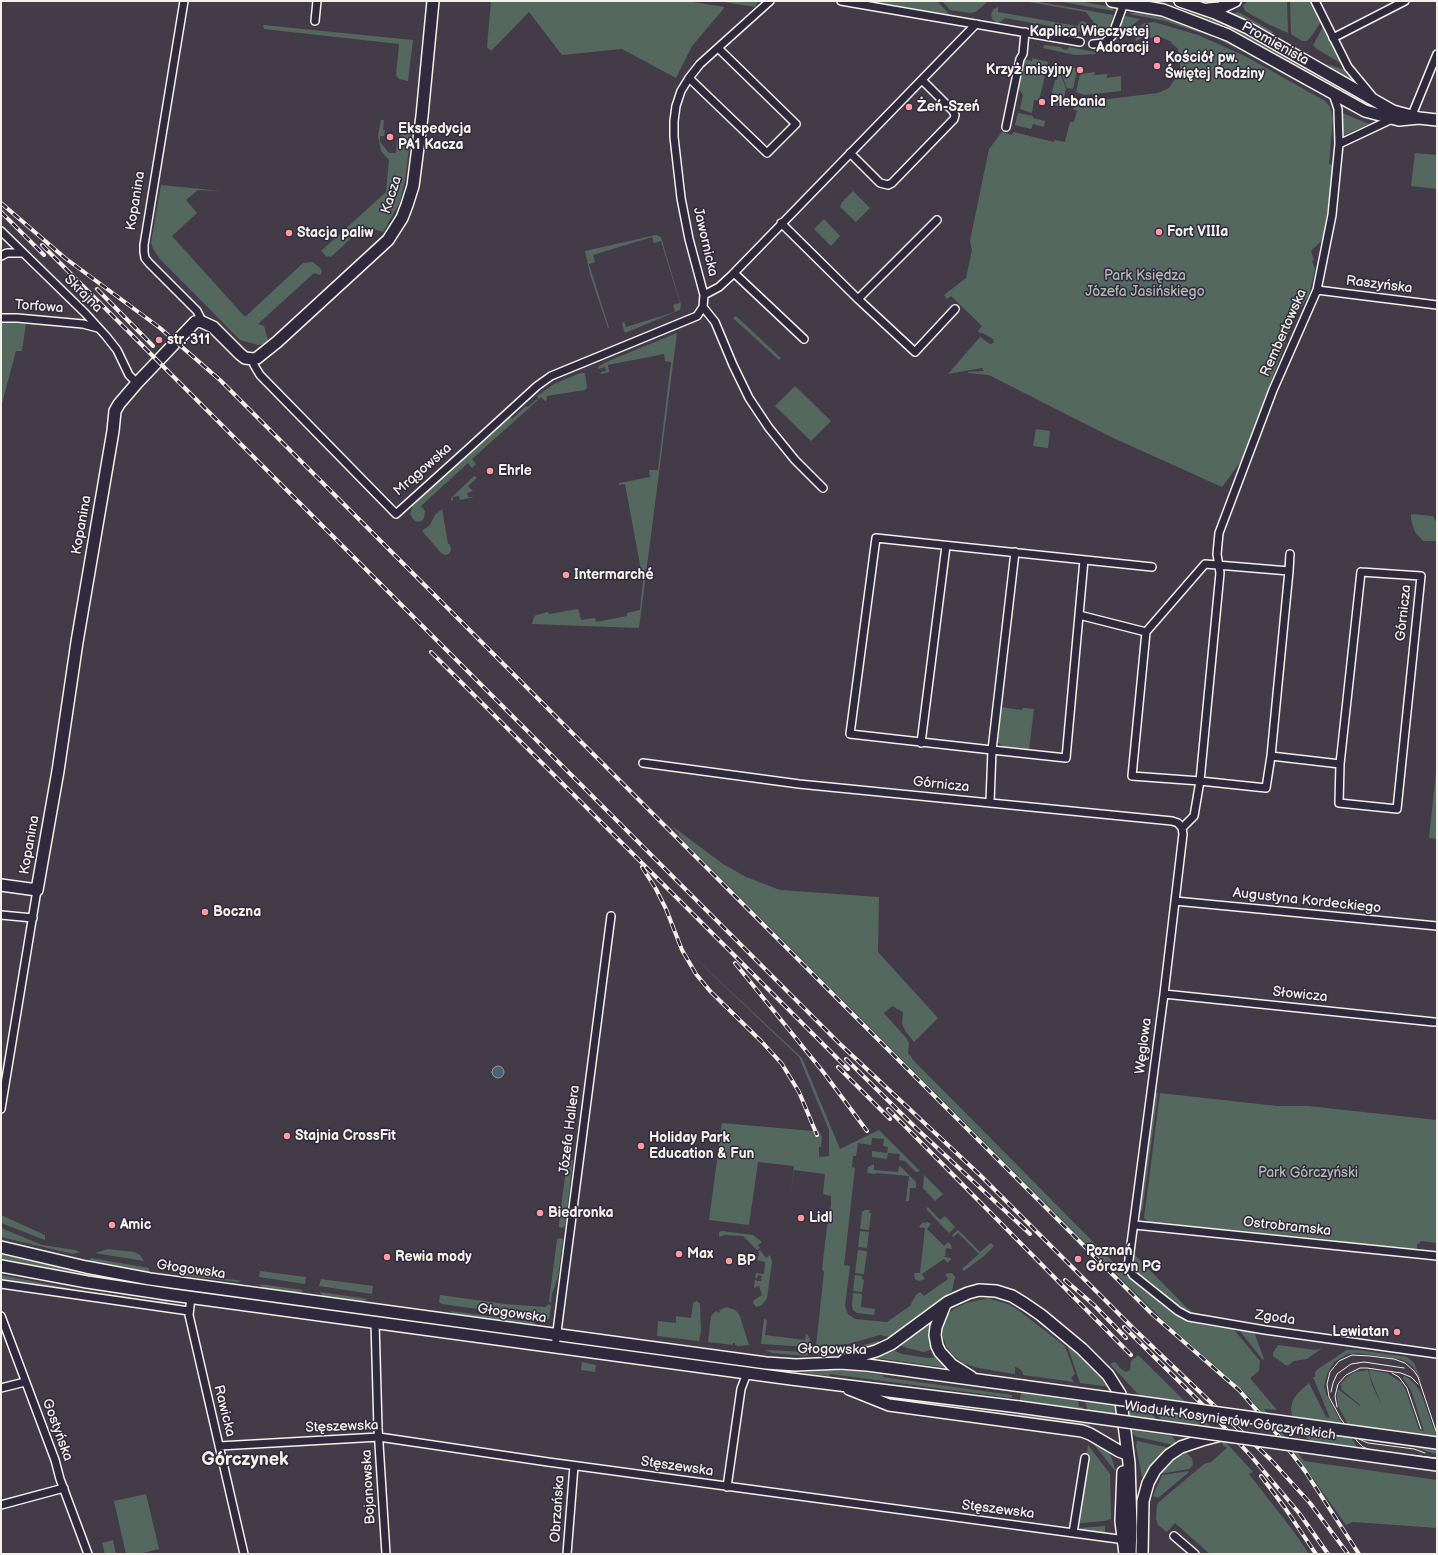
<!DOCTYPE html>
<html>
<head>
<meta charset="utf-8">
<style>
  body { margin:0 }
  #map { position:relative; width:1438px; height:1555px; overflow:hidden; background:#443b48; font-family:"Balsamiq Sans",sans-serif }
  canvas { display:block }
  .frame { position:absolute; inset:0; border:2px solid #f4f1e8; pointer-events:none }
</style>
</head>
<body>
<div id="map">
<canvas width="1438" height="1555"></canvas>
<div class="frame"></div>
</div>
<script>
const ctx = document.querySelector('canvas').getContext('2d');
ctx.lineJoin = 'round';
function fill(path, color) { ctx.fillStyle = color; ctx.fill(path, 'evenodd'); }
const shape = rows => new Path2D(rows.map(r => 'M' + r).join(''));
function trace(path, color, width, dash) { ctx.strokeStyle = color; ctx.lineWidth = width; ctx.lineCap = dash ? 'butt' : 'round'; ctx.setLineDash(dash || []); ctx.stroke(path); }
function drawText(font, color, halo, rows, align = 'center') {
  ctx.font = font + ' "Balsamiq Sans",sans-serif'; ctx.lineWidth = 3; ctx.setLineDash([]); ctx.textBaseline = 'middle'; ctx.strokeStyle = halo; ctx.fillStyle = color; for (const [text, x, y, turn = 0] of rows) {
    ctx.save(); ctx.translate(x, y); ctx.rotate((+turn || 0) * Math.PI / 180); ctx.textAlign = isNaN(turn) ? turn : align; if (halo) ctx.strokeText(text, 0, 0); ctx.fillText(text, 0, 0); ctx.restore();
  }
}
fill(shape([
  [491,1,686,1,725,7,692,46,676,78,622,49,562,55,529,12,491,51,487,47],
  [717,1,758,1,755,7],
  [870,1,937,1,950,15],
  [942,1,988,1,976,12,970,13,950,10],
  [1024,1,1034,1,1113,15,1109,31,1105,36,1098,36,1095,24,1086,12],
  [1057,1,1078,1,1112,7,1114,11],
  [1248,1,1287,1,1288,33,1268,24,1245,11,1243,6],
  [1290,1,1311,1,1321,22,1310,38,1307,41,1302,41,1291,34],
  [998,7,998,12,1077,26,1082,21,1085,22,1089,26,1090,30,1088,35,1083,37,1081,37,1085,34,1083,32,1005,18,999,23,996,23,992,19,991,14,994,9],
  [1179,11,1204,14,1221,20,1219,26],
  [1138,12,1185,23,1215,34,1213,37,1165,21,1129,14],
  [1238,12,1242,14,1273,32,1272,34,1265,32,1231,15,1235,13],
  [1125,16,1140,19,1119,36,1118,32,1120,25],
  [1154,22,1198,35,1245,56,1325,101,1330,107,1333,117,1329,164,1333,165,1328,206,1323,241,1320,242,1311,251,1314,260,1312,261,1315,269,1309,295,1295,316,1242,460,1222,487,1111,437,989,375,968,373,968,372,984,371,982,368,948,374,980,337,990,344,994,343,993,339,983,333,980,333,978,331,982,326,951,296,947,299,944,295,966,278,972,250,970,241,989,149,1002,132,1012,135,1013,132,1054,142,1055,140,1065,142,1070,122,1074,122,1077,111,1073,109,1075,103,1158,93,1169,88,1175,79,1177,80,1175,83,1180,75,1180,60,1182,61,1177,48,1170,42,1172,42,1160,37,1148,38,1147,35,1136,41,1135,33,1138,27,1145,23],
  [1228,23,1378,107,1376,110,1356,102,1255,44,1225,29],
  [263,25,413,40,408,81,399,79,396,75,399,44,264,29],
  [1323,27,1333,43,1342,64,1317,49,1313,45],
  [1222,37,1317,89,1314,91,1246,53,1220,40],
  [1044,45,1061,47,1062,49,1067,50,1069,47,1095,52,1096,54,1075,55,1043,48],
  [1032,58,1048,62,1039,101,1034,100,1032,113,1020,109,1023,95,1018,88,1024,59,1032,61],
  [1327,64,1345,70,1353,81,1339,74],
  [1061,65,1083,70,1077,71,1073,89,1067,88,1060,70],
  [1059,71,1066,88,1062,107,1049,104,1055,80,1057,80],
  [1095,72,1094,75,1109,74,1107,75,1107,78,1121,76,1121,91,1084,95,1076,92,1080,74],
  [1018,113,1033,116,1033,118,1045,121,1044,127,1033,124,1031,129,1015,125],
  [1342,113,1369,124,1344,135,1342,133],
  [381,120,384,120,383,130,385,130,384,136,380,136,380,142,389,153,396,153,397,139,400,139,402,128,400,124,407,125,411,133,405,180,400,202,383,232,364,226,331,257,328,256,327,257,321,251,386,192,389,160,381,151,378,135],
  [1415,153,1437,155,1437,189,1411,186],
  [161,185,221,191,198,190,186,200,197,213,172,236,245,317,303,263,313,262,321,269,322,272,320,275,314,273,258,324,264,326,268,340,263,344,258,345,240,340,160,259,153,249,151,243],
  [853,191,870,208,856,222,840,207,842,202],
  [824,219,840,236,831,246,814,229],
  [656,235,661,237,681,305,680,310,625,333,622,324,624,321,626,327,675,312,673,305,680,303,661,241,654,243,652,237,593,255,595,262,589,264,609,328,608,328,590,274,585,251],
  [736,316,781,358,779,360,733,318],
  [1,322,26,324,22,351,16,351,1,407],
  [677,333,639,628,532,624,534,617,536,615,548,612,549,614,578,609,581,620,595,618,596,622,627,616,627,613,640,610,643,581,625,484,619,485,619,483,650,477,649,470,658,470,671,362,665,361,664,354,608,365,609,372,601,374,601,372,606,371,605,367,598,369,598,367,606,362],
  [580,373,585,373,587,388,585,390,547,396,546,402,541,397,539,399,537,396,554,384],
  [795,386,831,421,811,441,775,406],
  [537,399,538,400,472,459,476,464,472,468,468,463,421,506,425,511,424,518,422,521,417,522,414,520,410,514,413,505,510,416,512,419,526,406,528,407],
  [1036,429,1050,431,1048,448,1033,446],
  [474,476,477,478,468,486,473,491,467,493,468,497,474,497,460,500,459,496,453,497,453,501,451,500,451,498],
  [442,509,448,544,450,544,451,550,449,554,445,555,441,553,422,531,430,525,435,515],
  [1411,512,1411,514,1433,516,1437,524,1437,541,1423,541,1415,532,1411,520],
  [1000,707,1022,710,1023,708,1034,709,1029,750,1005,748,996,741],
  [1437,763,1437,839,1429,838],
  [672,826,723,864,746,877,780,890,879,897,878,952,938,1018,914,1042,906,1032,902,1024,903,1012,892,1006,884,1013,907,1039,909,1043,908,1053,914,1061,1127,1276,1182,1318,1203,1325,1232,1329,1235,1331,1260,1361,1259,1371,1250,1378,1277,1410,1264,1409,1304,1461,1437,1480,1437,1528,1353,1522,1346,1525,1292,1449,1247,1395,1219,1369,1169,1326,1096,1254,683,840],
  [681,945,802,1058,840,1149,879,1130,920,1171,916,1172,905,1161,899,1160,900,1154,888,1153,887,1159,872,1157,872,1151,887,1153,888,1147,883,1146,884,1139,872,1138,871,1145,858,1143,856,1156,853,1156,852,1167,855,1168,844,1265,850,1266,845,1306,848,1314,855,1319,887,1322,910,1306,916,1295,920,1292,924,1296,948,1279,945,1274,952,1273,955,1277,952,1291,891,1336,889,1337,880,1335,848,1344,816,1346,824,1272,822,1269,829,1210,830,1210,831,1205,831,1196,823,1194,825,1174,794,1170,791,1195,794,1166,758,1162,749,1225,709,1220,722,1123,813,1131,815,1136,818,1135,816,1131,819,1131,822,1137,821,1147,819,1147,819,1157,829,1156,829,1130,799,1057],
  [1155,1092,1158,1093,1142,1213,1140,1206],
  [1160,1093,1277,1106,1308,1106,1437,1120,1437,1243,1421,1241,1417,1245,1417,1250,1156,1225,1149,1222,1144,1218],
  [570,1159,573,1160,565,1226,562,1228,559,1227,559,1224,567,1161],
  [874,1164,874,1170,898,1172,899,1166,901,1167,916,1182,916,1188,910,1188,909,1201,906,1201,909,1176,876,1173,876,1174,867,1173,868,1167],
  [924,1175,943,1194,935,1201,923,1188],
  [928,1207,940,1220,945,1216,955,1227,949,1233,926,1209],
  [865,1210,870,1210,869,1213,871,1213,869,1230,860,1229,862,1212],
  [1,1215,45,1235,45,1240,1,1223],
  [928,1222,931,1224,927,1229,944,1246,948,1242,951,1245,952,1249,946,1248,945,1257,951,1258,951,1259,948,1263,944,1259,922,1274,925,1279,919,1281,915,1279,914,1273,920,1273,925,1228,919,1227,922,1223],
  [1,1228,42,1245,75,1250,80,1252,73,1254,1,1237],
  [958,1230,980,1252,991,1243,994,1246,984,1256,964,1271,962,1269,979,1254,958,1233,953,1237,952,1235],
  [722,1231,753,1235,762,1242,758,1245,760,1248,757,1250,743,1236,725,1235,719,1237,719,1232],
  [860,1231,869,1232,867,1248,858,1247],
  [560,1238,563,1239,558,1277,552,1294,551,1303,549,1301,557,1239],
  [108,1249,134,1252,140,1255,144,1261,95,1253],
  [760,1250,766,1258,770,1255,772,1262,767,1298,762,1305,756,1307,753,1303,754,1300,762,1295,759,1286,754,1288,755,1279,757,1281,761,1281,762,1276,758,1275,757,1278,755,1278,756,1273,764,1274,765,1262,757,1260,759,1254,758,1252],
  [858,1250,867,1251,864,1274,855,1273],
  [1,1254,118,1280,171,1287,170,1289,96,1278,1,1260],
  [1134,1254,1188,1309,1196,1315,1187,1312,1177,1306,1139,1275,1133,1267],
  [91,1258,149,1268,149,1272,148,1273,91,1263,90,1260],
  [260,1271,306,1277,305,1284,259,1277],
  [181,1273,243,1281,237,1282,180,1275],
  [1,1275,73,1289,140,1299,157,1301,165,1299,169,1300,165,1305,1,1281],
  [855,1275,862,1276,862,1279,864,1280,862,1292,853,1291],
  [321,1279,373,1286,372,1294,319,1286],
  [259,1284,303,1290,301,1292,296,1294,265,1290],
  [178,1288,534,1337,534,1339,178,1290],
  [320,1292,368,1299,359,1303,323,1298],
  [853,1293,862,1294,861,1307,875,1309,874,1315,857,1313,853,1310,852,1306],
  [440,1295,505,1304,545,1307,549,1304,551,1306,549,1319,442,1304,439,1302],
  [988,1298,1008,1304,1018,1310,1065,1346,1075,1374,1071,1378,1074,1382,1023,1375,1022,1371,1018,1368,1015,1367,1015,1374,978,1368,963,1363,953,1355,946,1346,943,1337,942,1328,947,1315,954,1309,966,1303],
  [697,1301,700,1304,701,1332,699,1341,657,1336,658,1321,676,1323,676,1316,691,1318,693,1303],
  [727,1307,735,1310,739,1314,749,1345,739,1346,735,1345,735,1343,733,1343,733,1345,708,1342,711,1316,715,1312,717,1311,718,1313,720,1312,719,1310],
  [450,1311,534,1322,536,1327,471,1318,450,1312],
  [764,1318,767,1321,765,1335,805,1340,806,1334,807,1334,810,1339,810,1347,761,1344],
  [931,1321,929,1335,933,1349,924,1352,907,1348,900,1345],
  [1239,1330,1254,1332,1264,1359,1263,1360],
  [568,1341,725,1363,725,1365,568,1343],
  [878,1341,882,1343,855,1351,818,1355,816,1352,849,1349],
  [1067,1345,1097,1372,1110,1387,1080,1383],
  [1278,1345,1316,1350,1322,1348,1307,1359,1294,1361,1287,1366,1273,1356,1273,1353],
  [765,1350,809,1352,808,1355,805,1356,773,1353],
  [893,1350,902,1354,928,1358,938,1357,948,1368,877,1358],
  [1347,1350,1358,1350,1407,1357,1414,1363,1422,1382,1413,1367,1407,1362,1399,1359,1358,1353,1348,1354,1334,1362,1327,1374,1324,1386,1326,1394,1338,1417,1359,1450,1316,1444,1311,1442,1303,1433,1292,1416,1291,1408,1293,1400,1298,1393,1309,1383,1326,1417,1330,1418,1313,1377,1315,1377,1315,1372,1318,1369],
  [1138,1355,1222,1438,1253,1472,1249,1474,1294,1532,1309,1554,1210,1554,1175,1523,1167,1532,1158,1525,1156,1519,1157,1505,1159,1502,1204,1464,1211,1462,1227,1448,1225,1446,1224,1447,1220,1440,1215,1443,1196,1425,1163,1421,1110,1364,1115,1362,1121,1369,1126,1372,1130,1370,1131,1361],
  [582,1362,596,1365,595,1372,581,1370],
  [829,1370,856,1371,883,1375,883,1377,1012,1395,1012,1398,830,1374,829,1376,803,1373],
  [1368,1370,1372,1385,1382,1406,1370,1376,1369,1370,1387,1373,1401,1382,1406,1391,1419,1430,1424,1431,1411,1390,1403,1378,1404,1376,1408,1378,1416,1385,1421,1393,1437,1438,1437,1450,1435,1454,1414,1447,1368,1441,1360,1438,1350,1428,1338,1406,1337,1396,1338,1389,1360,1406,1360,1405,1341,1389,1342,1386,1340,1385,1346,1378,1355,1372],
  [1021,1393,1078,1401,1079,1407,1082,1407,1083,1409,1020,1400],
  [1085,1402,1117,1406,1118,1414,1088,1410],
  [1130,1408,1149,1411,1157,1420,1130,1416],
  [1018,1414,1089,1424,1091,1427,1090,1429,1018,1418],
  [1132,1430,1172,1436,1177,1443,1174,1445,1137,1437,1132,1433],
  [1094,1440,1106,1450,1111,1456,1116,1472,1092,1442],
  [1137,1441,1184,1451,1192,1458,1193,1465,1189,1469,1142,1477,1136,1446],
  [1088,1445,1110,1474,1111,1519,1104,1521,1081,1523,1077,1522],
  [1189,1471,1189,1472,1158,1498,1153,1496,1162,1475],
  [146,1494,159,1549,139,1554,126,1554,114,1501],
  [1105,1526,1105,1534,1083,1531,1079,1528],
  [113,1540,116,1554,105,1554,102,1543]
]), '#556860');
const water = shape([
  '492 1072a6 6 0 1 1 12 0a6 6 0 1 1-12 0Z'
]);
fill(water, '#4a6374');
trace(water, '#8e9ca2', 1);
const street = shape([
  [184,1,144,245,144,252,145,258,149,263,197,311,200,317,200,321],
  [841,1,1080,42],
  [1315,1,1348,67,1372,96],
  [315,21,317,1],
  [1333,38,1405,1],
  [1093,44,1104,43,1112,36,1124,3],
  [689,78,767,153,796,124,718,48],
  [1333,94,1338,109,1339,144,1392,119],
  [1412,115,1437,54],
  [1006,127,1020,59,1023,54,1025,32],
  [850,153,880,183,888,185,892,183,954,119,955,115,953,111,922,80],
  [781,223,858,299,915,352,955,309],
  [1,231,85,313,106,336,117,350,129,375,137,383],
  [1,256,7,253,23,253],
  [734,273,804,339],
  [1317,290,1437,305],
  [704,295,719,287,732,275,976,24],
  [858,299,937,220],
  [703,307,715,322,733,365,749,398,769,428,795,460,823,488],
  [1,318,17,318,83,324,98,328],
  [253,359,254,365,260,375,396,514,467,450,537,386,551,376,697,316,703,307,704,295,689,239,681,198,674,137,674,121,676,106,681,91,689,78,700,64,770,1],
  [1015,552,992,750,1066,758,1084,560],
  [1289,571,1290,554],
  [1361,572,1421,576,1397,809,1339,803,1340,764,1361,572],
  [1079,615,1146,632],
  [1146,632,1132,776,1200,781,1220,573,1217,554,1219,533,1273,390,1317,290,1332,215,1339,144],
  [1146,632,1205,564,1289,571,1271,756,1266,788,1200,781,1194,816,1182,828],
  [921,743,946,546],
  [1271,756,1340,764],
  [643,763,799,784,1172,821,1178,823,1182,828,1183,834,1164,994,1128,1267,1133,1275,1178,1311,1189,1317,1265,1330,1437,1354],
  [990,802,992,750,850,734,876,538,1152,567],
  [1175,901,1437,926],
  [1,915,33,918],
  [1164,994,1434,1022],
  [1,1109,37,890],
  [1135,1225,1437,1256],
  [1,1284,189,1311],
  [191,1297,189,1315,244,1554],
  [1,1316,55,1460,60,1479,88,1554],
  [375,1322,378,1428,386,1554],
  [555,1347,611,916],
  [1,1388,25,1382],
  [219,1446,379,1437,548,1462,1118,1539,1127,1540],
  [727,1487,741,1389,747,1373],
  [1,1505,64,1488],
  [1073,1533,1085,1458],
  [1174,1536,1195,1554],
  [567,1554,574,1466]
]);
const secondary = shape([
  [1112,1,1163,10,1228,35,1365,111,1399,120,1419,118],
  [1180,1,1215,13,1246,27,1393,111,1419,118,1437,120],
  [1208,9,1220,8,1235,1],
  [1,885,37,890,58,771,77,642,113,431,115,411,119,404,137,383,195,322,200,321,213,327,240,354,245,358,253,359,257,358,277,342,388,240,402,218,407,205,413,186,422,116,433,1],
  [1,1247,86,1267,150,1279,538,1332,766,1363,796,1365,840,1363,867,1365,1022,1386],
  [1,1266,87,1282,173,1295,791,1379,1019,1407],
  [944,1307,936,1327,935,1335,937,1346,940,1352,952,1365,971,1377],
  [844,1360,876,1351,891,1344,948,1302,968,1293,979,1290,996,1291,1012,1296,1025,1304,1041,1315,1082,1349,1108,1375,1120,1394,1129,1463,1131,1528,1130,1554],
  [849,1389,889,1405,1082,1431,1090,1434,1119,1451,1127,1454],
  [1123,1472,1121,1521,1125,1554],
  [1142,1554,1143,1501,1148,1483,1155,1470,1169,1455,1181,1447,1202,1440,1221,1435]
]);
trace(street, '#f4f1e8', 10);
trace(secondary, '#f4f1e8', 14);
trace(street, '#2f2a3d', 7);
trace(secondary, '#2f2a3d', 11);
trace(shape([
  [1392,1373,1399,1377,1407,1388,1421,1429],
  [1331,1392,1333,1383,1337,1374,1351,1364,1364,1362,1404,1368],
  [1337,1407,1335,1396,1338,1384,1346,1375,1360,1368,1367,1368,1401,1373,1411,1377,1418,1384],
  [1437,1434,1418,1377,1414,1371,1405,1363,1394,1359,1370,1356,1352,1355,1339,1361,1330,1372,1327,1384,1329,1397,1341,1419,1357,1441,1363,1447,1373,1451,1437,1458],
  [1359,1439,1368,1443,1414,1449,1425,1453]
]), '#f4f1e8', 1);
const rail = shape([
  [1,203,65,258,160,328,220,380,1152,1314,1239,1390,1273,1429,1305,1471,1359,1554],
  [1,212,44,255],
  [42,245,840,1044,980,1175,1133,1328,1272,1461,1310,1503,1348,1554],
  [97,289,153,346],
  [431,652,848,1069],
  [642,867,656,889,666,909,682,950,696,974,710,991,761,1041,782,1064,799,1092,817,1135],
  [735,963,824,1073,867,1131],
  [846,1059,917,1129,1030,1234],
  [838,1067,890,1119],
  [888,1109,1131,1355],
  [1065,1280,1094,1305,1126,1338],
  [1124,1327,1212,1414,1251,1456,1299,1513,1328,1554],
  [1196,1407,1206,1417],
  [1261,1476,1285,1508,1316,1554]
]);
trace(rail, '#f4f1e8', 4);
trace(rail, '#2f2a3d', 2.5, [8]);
const secondaryBridge = shape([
  [1022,1386,1437,1443],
  [1019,1407,1437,1465]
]);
trace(secondaryBridge, '#f4f1e8', 14, []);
trace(secondaryBridge, '#2f2a3d', 11);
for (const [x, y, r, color] of [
  [1157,40,4,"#ff9aa2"],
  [1157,66,4,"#ff9aa2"],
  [1080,70,4,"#ff9aa2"],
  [1042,102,4,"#ff9aa2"],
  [909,107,4,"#ff9aa2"],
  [390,137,4,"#ff9aa2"],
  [1159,232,4,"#ff9aa2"],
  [289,233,4,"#ff9aa2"],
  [159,340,4,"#ff9aa2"],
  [490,471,4,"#ff9aa2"],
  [566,575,4,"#ff9aa2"],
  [205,912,4,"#ff9aa2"],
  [287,1136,4,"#ff9aa2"],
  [641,1146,4,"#ff9aa2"],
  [540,1213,4,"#ff9aa2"],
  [801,1218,4,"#ff9aa2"],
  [112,1225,4,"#ff9aa2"],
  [679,1254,4,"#ff9aa2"],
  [387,1257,4,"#ff9aa2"],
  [1078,1259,4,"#ff9aa2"],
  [729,1261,4,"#ff9aa2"],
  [1397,1332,4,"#ff9aa2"]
]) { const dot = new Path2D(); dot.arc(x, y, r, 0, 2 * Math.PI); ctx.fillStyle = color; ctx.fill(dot); trace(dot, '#2f2a3d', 1.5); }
drawText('bold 14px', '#f4f1e8', '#2f2a3d', [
  ["Kaplica Wieczystej",1149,32,"right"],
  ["Adoracji",1149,48,"right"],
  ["Kościół pw.",1165,58],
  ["Świętej Rodziny",1165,74],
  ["Krzyż misyjny",1072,70,"right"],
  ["Plebania",1050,102],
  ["Żeń-Szeń",917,107],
  ["Ekspedycja",398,129],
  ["PA1 Kacza",398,145],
  ["Fort VIIIa",1167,232],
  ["Stacja paliw",297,233],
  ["str. 311",167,340],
  ["Ehrle",498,471],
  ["Intermarché",574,575],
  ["Boczna",213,912],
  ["Stajnia CrossFit",295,1136],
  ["Holiday Park",649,1138],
  ["Education & Fun",649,1154],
  ["Biedronka",548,1213],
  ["Lidl",809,1218],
  ["Amic",120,1225],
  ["Poznań",1086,1251],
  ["Górczyn PG",1086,1267],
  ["Max",687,1254],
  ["Rewia mody",395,1257],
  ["BP",737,1261],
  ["Lewiatan",1389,1332,"right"]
], 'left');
drawText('14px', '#f4f1e8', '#2f2a3d', [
  ["Promienista",1275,44,29],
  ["Kacza",392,195,-72],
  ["Kopanina",136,201,-81],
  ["Jawornicka",705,242,77],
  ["Raszyńska",1379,285,7],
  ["Skrajna",83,294,45],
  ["Torfowa",39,307,4],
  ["Rembertowska",1284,333,-66],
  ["Mrągowska",423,470,-41],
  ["Kopanina",82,525,-80],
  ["Górnicza",1404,613,-84],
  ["Górnicza",941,785,6],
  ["Kopanina",30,845,-80],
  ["Augustyna Kordeckiego",1307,901,6],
  ["Słowicza",1300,995,6],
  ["Węglowa",1144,1046,-83],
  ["Józefa Hallera",570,1130,-83],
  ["Ostrobramska",1287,1227,6],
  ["Głogowska",191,1270,8],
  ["Głogowska",512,1314,8],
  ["Zgoda",1275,1318,8],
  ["Głogowska",832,1350,1],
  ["Rawicka",224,1411,76],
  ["Wiadukt Kosynierów Górczyńskich",1230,1421,8],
  ["Stęszewska",342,1427,-2],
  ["Gostyńska",57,1430,70],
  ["Stęszewska",677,1467,8],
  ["Bojanowska",369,1487,-93],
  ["Obrzańska",558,1509,-86],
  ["Stęszewska",998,1510,7]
]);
drawText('14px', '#b4bab2', '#2f2a3d', [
  ["Park Księdza",1145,276],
  ["Józefa Jasińskiego",1145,292],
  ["Park Górczyński",1308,1173]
]);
drawText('bold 18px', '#f4f1e8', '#2f2a3d', [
  ["Górczynek",245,1460]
]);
</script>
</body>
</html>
